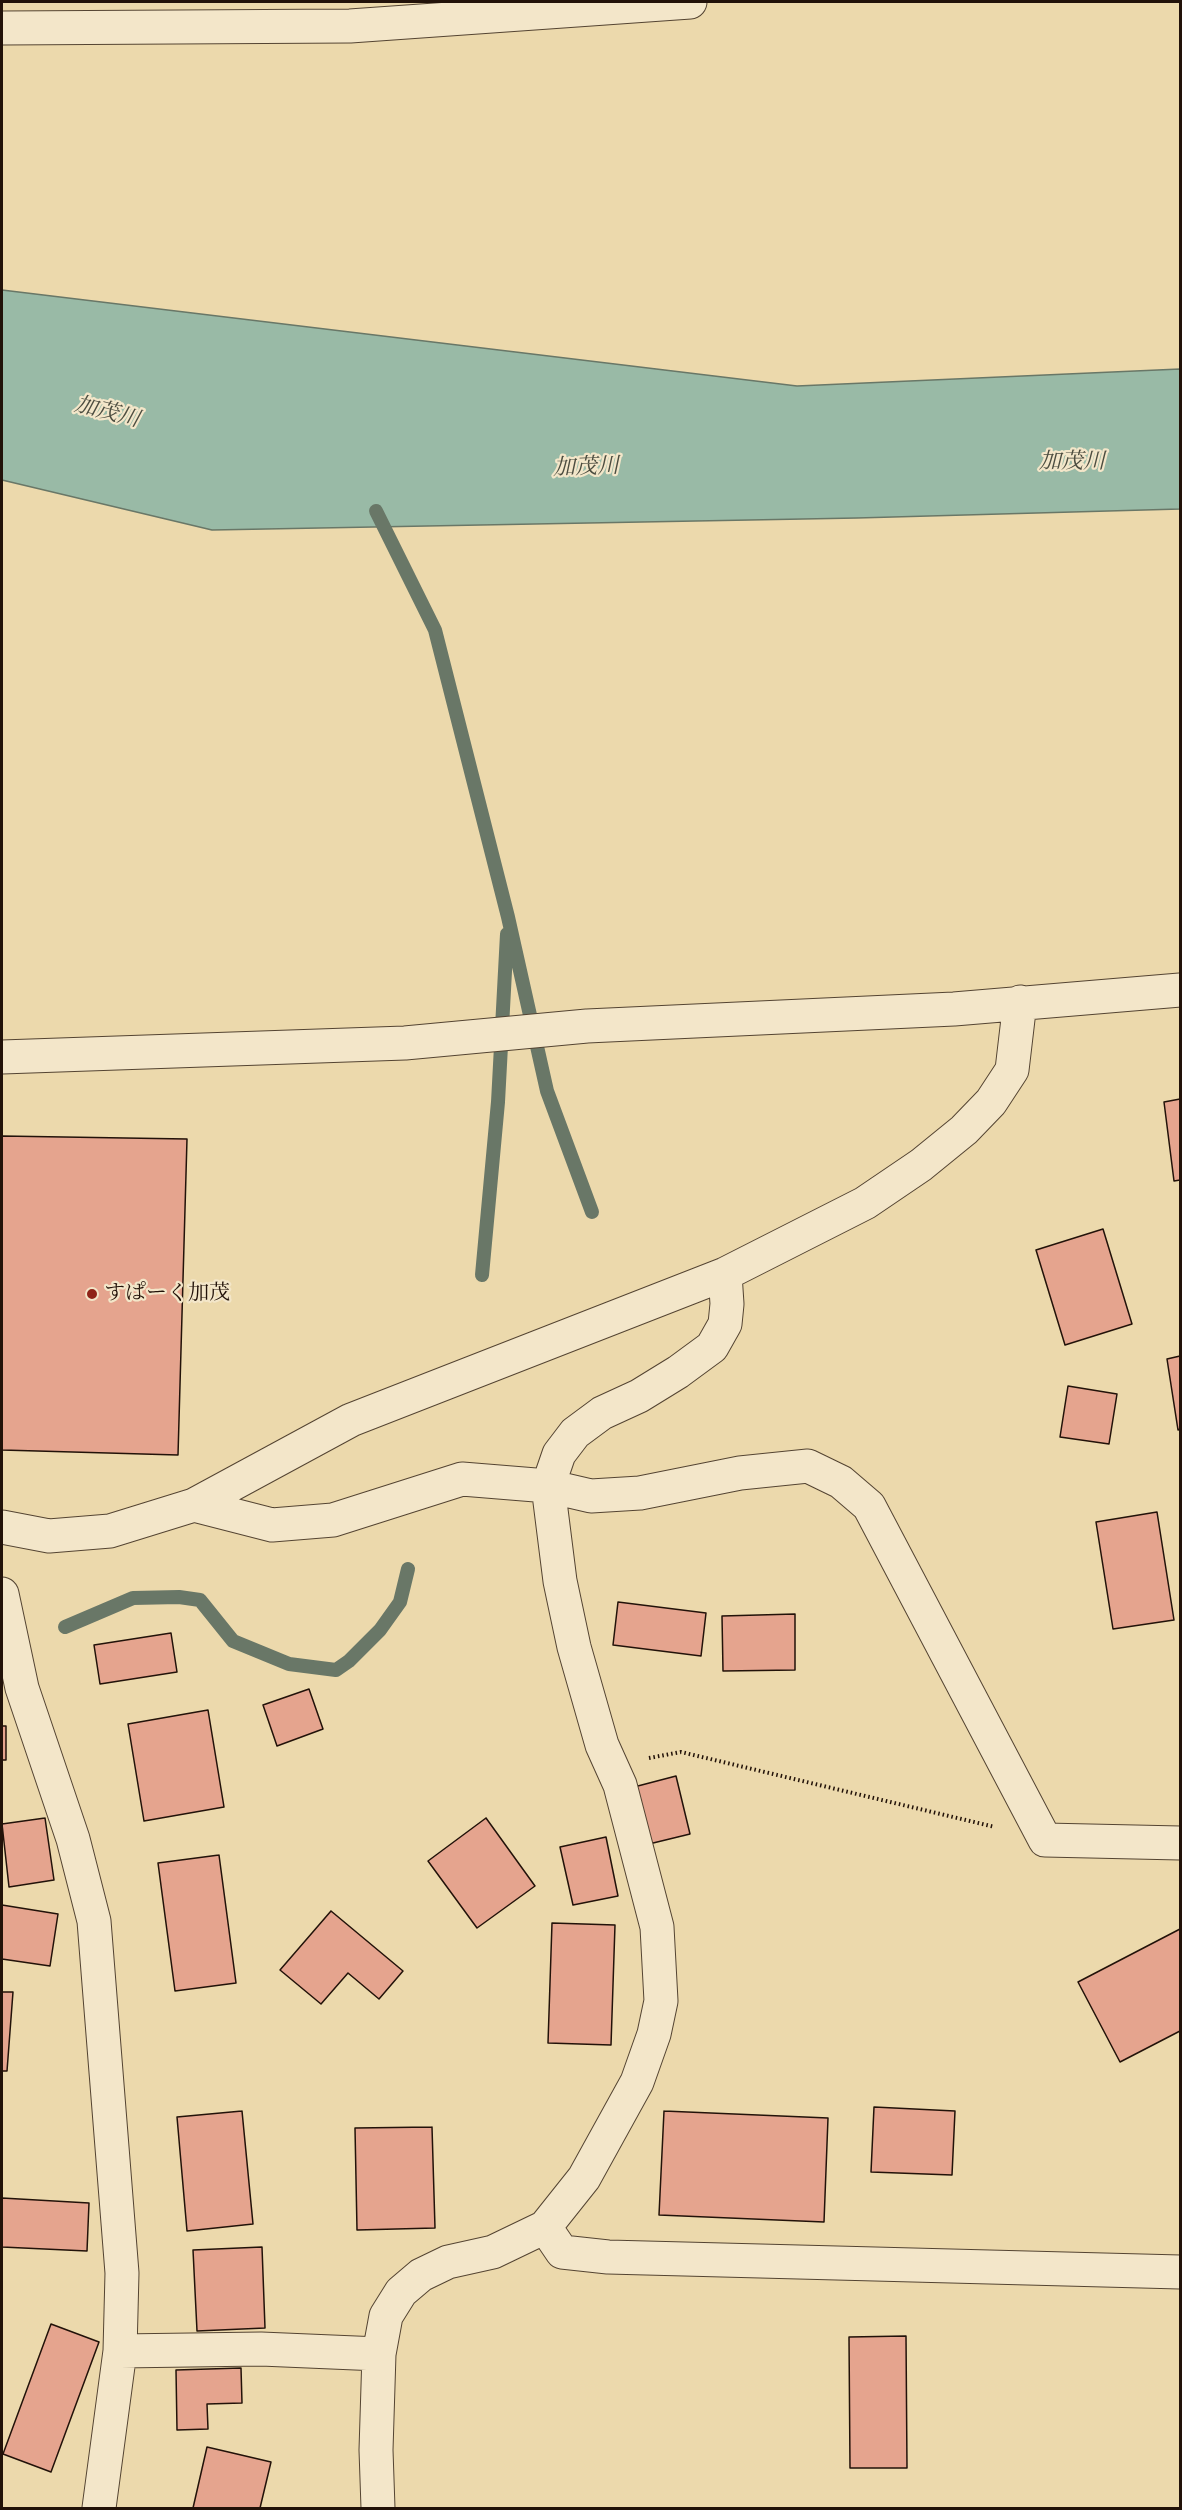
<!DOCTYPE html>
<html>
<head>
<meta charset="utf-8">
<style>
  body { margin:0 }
  #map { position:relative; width:1182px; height:2510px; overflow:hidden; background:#ecd9ac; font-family:Alegreya,serif }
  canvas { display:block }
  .frame { position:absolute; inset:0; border:3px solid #221209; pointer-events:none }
</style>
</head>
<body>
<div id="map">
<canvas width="1182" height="2510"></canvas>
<div class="frame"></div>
</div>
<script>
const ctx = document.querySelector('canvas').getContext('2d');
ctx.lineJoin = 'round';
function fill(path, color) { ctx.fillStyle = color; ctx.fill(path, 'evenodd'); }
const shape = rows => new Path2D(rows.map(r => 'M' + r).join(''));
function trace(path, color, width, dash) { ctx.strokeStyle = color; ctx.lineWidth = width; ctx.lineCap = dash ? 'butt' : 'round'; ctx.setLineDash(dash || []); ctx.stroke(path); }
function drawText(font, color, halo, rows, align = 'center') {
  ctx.font = font + ' Alegreya,"Noto Serif JP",serif'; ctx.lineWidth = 4.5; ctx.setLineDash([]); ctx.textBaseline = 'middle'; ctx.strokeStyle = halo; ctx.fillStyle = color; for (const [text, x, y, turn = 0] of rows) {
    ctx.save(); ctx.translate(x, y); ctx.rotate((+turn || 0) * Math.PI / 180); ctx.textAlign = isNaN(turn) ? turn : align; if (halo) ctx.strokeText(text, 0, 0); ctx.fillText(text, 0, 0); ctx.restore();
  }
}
const water = shape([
  [2,290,797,386,1180,369,1180,509,857,518,212,530,2,480,2,290]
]);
fill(water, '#99baa6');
trace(water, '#697767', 1.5);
trace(shape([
  [376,511,435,630,508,917,547,1091,592,1212],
  [482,1275,498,1102,507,934],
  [65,1627,133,1598,179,1597,200,1600,233,1641,289,1664,336,1670,349,1661,380,1630,400,1602,408,1569]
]), '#697767', 14);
const building = shape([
  [1180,1099,1180,1180,1174,1181,1164,1102,1180,1099],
  [2,1136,187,1139,178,1455,2,1450,2,1136],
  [1103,1229,1132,1324,1065,1345,1036,1250,1103,1229],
  [1180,1356,1180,1429,1178,1430,1167,1359,1180,1356],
  [1068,1386,1117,1394,1109,1444,1060,1437,1068,1386],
  [1157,1512,1174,1620,1113,1629,1096,1522,1157,1512],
  [618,1602,706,1613,701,1656,613,1645,618,1602],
  [795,1614,795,1670,723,1671,722,1616,795,1614],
  [171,1633,177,1672,100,1684,94,1645,171,1633],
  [309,1689,323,1729,277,1746,263,1705,309,1689],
  [208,1710,224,1807,144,1821,128,1724,208,1710],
  [2,1726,6,1726,6,1760,2,1760,2,1726],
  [676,1776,690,1834,649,1844,634,1787,676,1776],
  [45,1818,54,1880,9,1887,2,1824,45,1818],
  [486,1818,535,1886,477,1928,428,1861,486,1818],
  [606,1837,618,1896,573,1905,560,1847,606,1837],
  [219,1855,236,1983,175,1991,158,1863,219,1855],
  [2,1905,58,1914,50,1966,2,1959,2,1905],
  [331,1911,403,1971,379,1999,348,1973,321,2004,280,1970,331,1911],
  [552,1923,615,1925,611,2045,548,2043,552,1923],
  [1180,1929,1180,2031,1120,2062,1078,1982,1180,1929],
  [2,1992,13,1992,7,2071,2,2071,2,1992],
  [874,2107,955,2111,952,2175,871,2172,874,2107],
  [242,2111,253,2224,187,2231,177,2117,242,2111],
  [664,2111,828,2118,824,2222,659,2215,664,2111],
  [432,2127,435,2228,357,2230,355,2128,432,2127],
  [2,2198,89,2203,87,2251,2,2247,2,2198],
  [262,2247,265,2328,197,2331,193,2250,262,2247],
  [51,2324,99,2342,51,2472,3,2454,51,2324],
  [906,2336,907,2468,850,2468,849,2337,906,2336],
  [241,2368,242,2403,207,2404,208,2429,177,2430,176,2370,241,2368],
  [207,2447,271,2462,260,2508,193,2508,207,2447]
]);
fill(building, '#e5a48e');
trace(building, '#221209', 1.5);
const minor = shape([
  [2,28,350,26,690,2],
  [2,1057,405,1043,587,1026,954,1009,1180,990],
  [194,1505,272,1525,333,1520,462,1479,548,1486,591,1496,640,1493,740,1473,808,1466,841,1482,869,1506,1045,1840,1180,1843],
  [2,1527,49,1536,110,1531,194,1505,351,1420,725,1274,865,1203,921,1165,964,1130,991,1102,1012,1070,1020,1002],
  [2,1594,22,1688,73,1839,94,1921,122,2273,120,2351,99,2508],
  [545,2227,562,2252,608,2257,1180,2272],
  [120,2351,261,2349,379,2354],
  [378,2508,376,2450,379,2354,386,2316,401,2292,421,2275,448,2262,493,2252,545,2227,584,2178,637,2082,654,2034,661,2001,657,1927,620,1785,602,1745,574,1647,560,1581,548,1486,559,1454,575,1433,602,1413,639,1396,678,1372,712,1347,725,1324,727,1304,725,1274]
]);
trace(minor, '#544432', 35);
trace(shape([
  [649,1758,681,1752,995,1827]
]), '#221209', 4, [1.5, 3]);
trace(minor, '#f3e6c9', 33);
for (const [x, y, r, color] of [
  [92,1294,6,"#8f2418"]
]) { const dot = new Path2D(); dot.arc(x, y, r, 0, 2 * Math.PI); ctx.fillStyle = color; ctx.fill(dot); trace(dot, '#f3e6c9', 2); }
drawText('21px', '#221209', '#f3e6c9', [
  ["すぱーく加茂",104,1294]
], 'left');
drawText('italic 22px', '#4c4d40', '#f3e6c9', [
  ["加茂川",107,413,14],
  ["加茂川",1072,463],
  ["加茂川",586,468,-2]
]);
</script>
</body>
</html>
